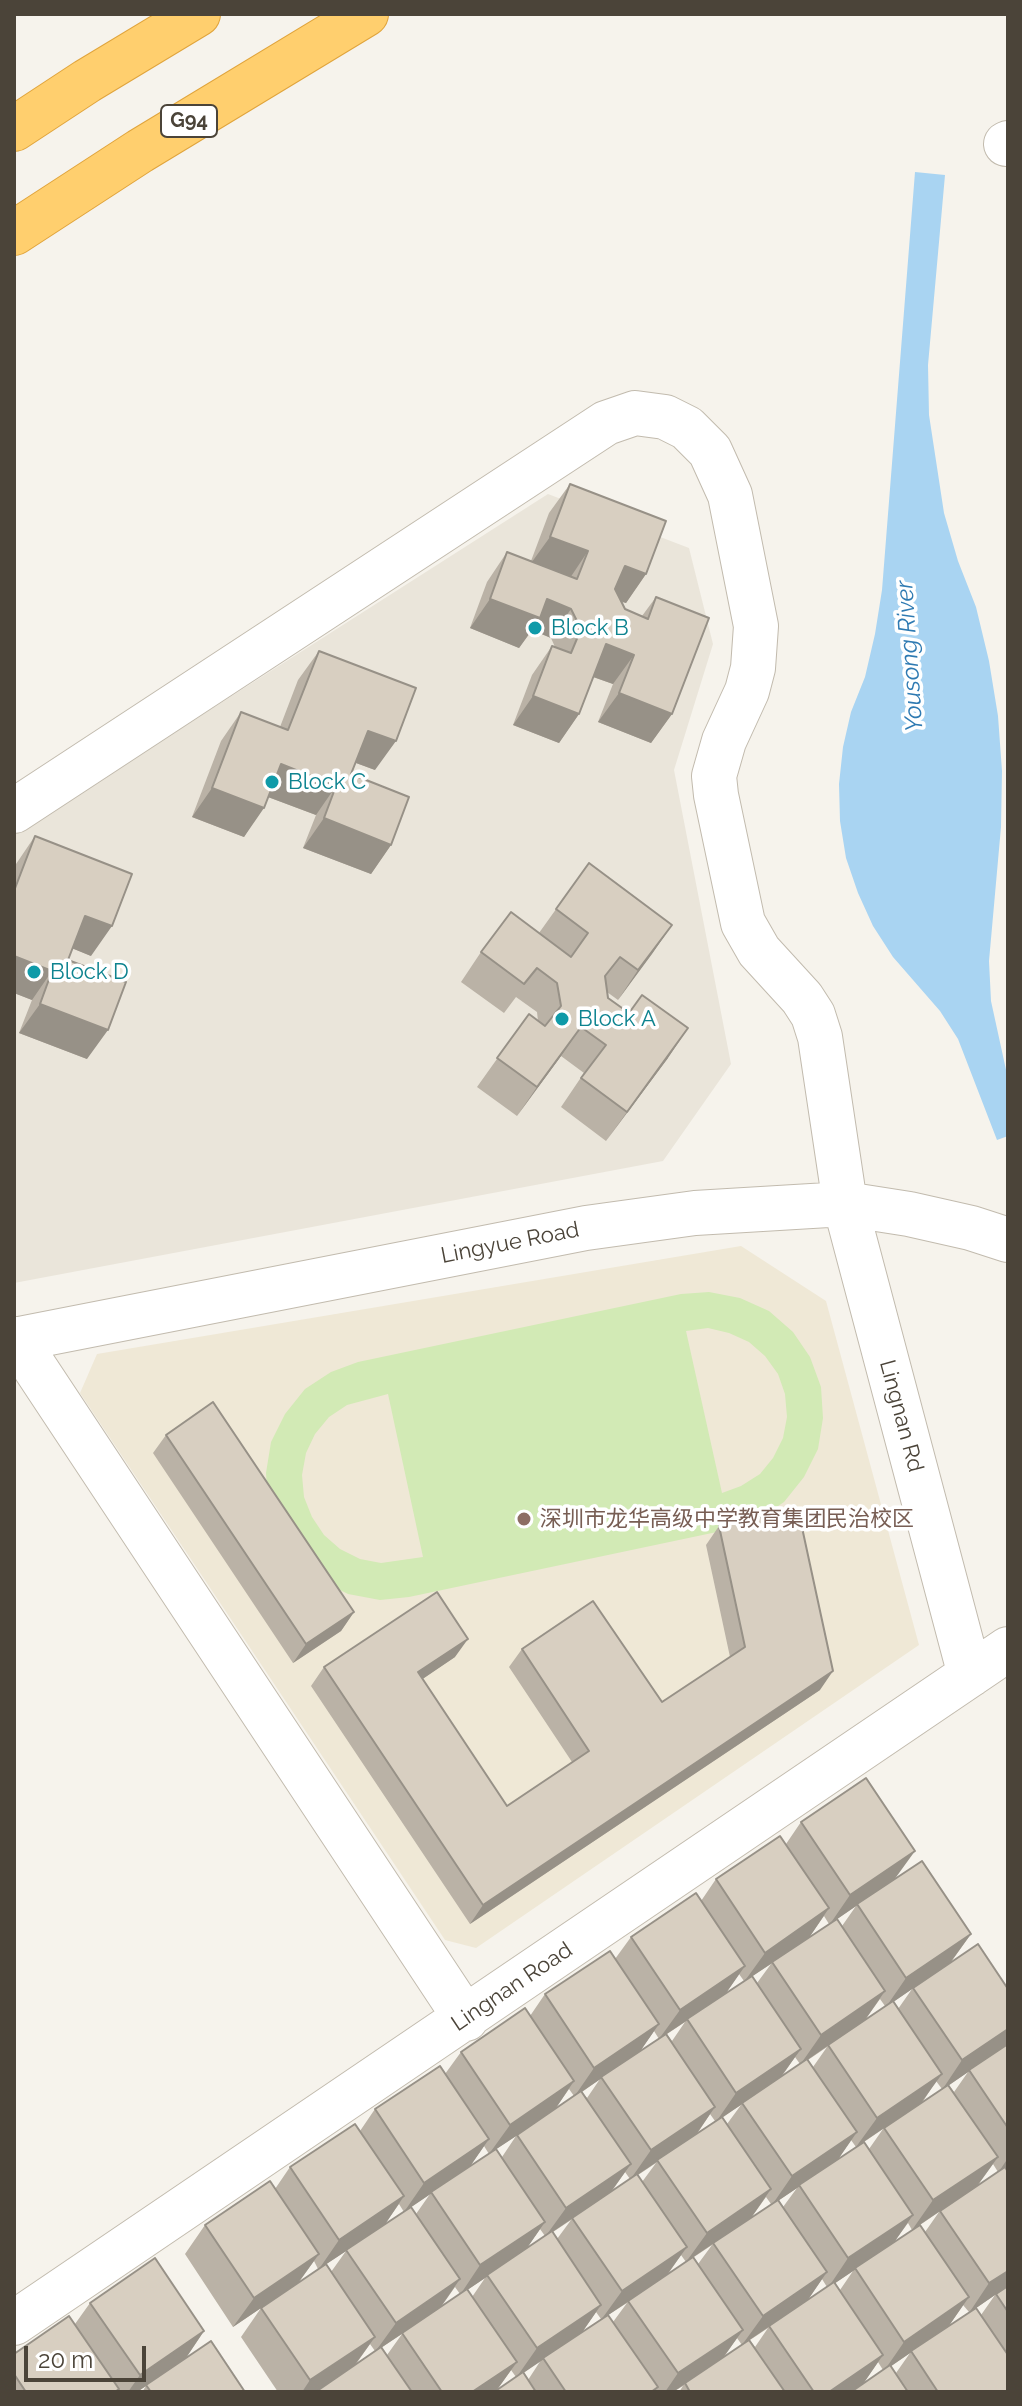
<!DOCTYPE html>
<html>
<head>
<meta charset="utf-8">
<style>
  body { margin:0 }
  #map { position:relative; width:1022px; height:2406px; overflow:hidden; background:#f6f3ec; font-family:Raleway,sans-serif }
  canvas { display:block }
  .frame { position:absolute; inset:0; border:16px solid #4b4439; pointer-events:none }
  .scale { position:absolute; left:24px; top:2346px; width:122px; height:36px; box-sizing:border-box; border:4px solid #4b4439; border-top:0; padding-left:10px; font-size:24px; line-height:28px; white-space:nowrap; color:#4b4439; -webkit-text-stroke:6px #fff; paint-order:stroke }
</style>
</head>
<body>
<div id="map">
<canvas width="1022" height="2406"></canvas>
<div class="frame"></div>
<div class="scale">20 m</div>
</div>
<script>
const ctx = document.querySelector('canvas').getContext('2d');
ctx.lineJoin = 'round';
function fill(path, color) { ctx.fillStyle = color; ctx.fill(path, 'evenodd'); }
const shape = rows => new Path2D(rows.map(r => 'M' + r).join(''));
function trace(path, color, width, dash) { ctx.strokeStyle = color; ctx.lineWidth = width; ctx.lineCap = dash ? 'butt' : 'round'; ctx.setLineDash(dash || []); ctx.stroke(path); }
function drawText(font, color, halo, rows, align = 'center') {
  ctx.font = font + ' Raleway,"Noto Sans SC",sans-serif'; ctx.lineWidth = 7; ctx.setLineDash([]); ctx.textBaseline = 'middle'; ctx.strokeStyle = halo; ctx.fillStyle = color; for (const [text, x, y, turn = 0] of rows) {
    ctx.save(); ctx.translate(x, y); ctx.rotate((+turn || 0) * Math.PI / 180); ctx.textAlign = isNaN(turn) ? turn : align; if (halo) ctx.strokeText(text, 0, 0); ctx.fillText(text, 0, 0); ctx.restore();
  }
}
fill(shape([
  [548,494,689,548,713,644,674,770,731,1064,663,1161,14,1283,14,835]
]), '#eae5da');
fill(shape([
  [741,1246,826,1301,919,1645,476,1948,445,1940,80,1393,97,1354]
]), '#efe8d6');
fill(shape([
  [709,1292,740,1298,769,1311,793,1332,810,1357,821,1387,823,1418,818,1449,804,1477,784,1502,759,1519,731,1529,409,1597,380,1600,348,1594,320,1580,268,1504,266,1473,271,1442,285,1414,305,1389,331,1372,358,1362,681,1294],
  [708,1328,729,1333,749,1342,765,1356,778,1374,785,1394,787,1417,783,1438,773,1458,760,1474,741,1486,722,1493,686,1331],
  [388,1394,423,1557,381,1563,360,1559,340,1549,324,1535,312,1517,304,1497,302,1475,306,1453,315,1434,329,1417,347,1405]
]), '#d2eab5');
fill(shape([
  [915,172,945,175,928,365,929,415,944,513,958,561,976,607,989,661,998,716,1002,771,1001,827,989,961,991,1001,1008,1079,1008,1136,997,1140,958,1039,940,1011,893,957,873,926,858,893,846,858,840,821,839,784,843,747,851,712,865,677,875,634,882,590]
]), '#a9d4f2');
const minor = shape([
  [1006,144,1008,143],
  [14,811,606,423,635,413,665,417,687,428,710,451,730,495,756,626,753,668,747,691,724,741,714,776,716,795,743,923,759,951,802,998,813,1015,820,1037,845,1204,970,1675],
  [16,1339,466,2019],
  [14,1340,586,1228,695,1213,845,1204,909,1214,971,1228,1008,1240],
  [14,2323,1008,1649]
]);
const highway = shape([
  [14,129,87,81,198,14],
  [14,233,140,151,366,14]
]);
trace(minor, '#c2bbae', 46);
trace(highway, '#e0a43c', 46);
trace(minor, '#fff', 44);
trace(highway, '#ffcf6e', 44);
fill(shape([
  [570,484,646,574,626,603,621,602,625,609,642,616,656,597,672,714,651,743,598,722,613,684,593,677,579,714,559,743,513,725,532,675,552,646,555,647,551,638,532,630,519,648,470,628,487,582,507,552,531,561,549,513],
  [319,651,375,770,356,763,351,774,391,845,371,874,303,848,316,815,268,797,244,837,192,817,221,741,241,712,280,727,298,680],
  [35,836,91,956,72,948,68,960,87,1059,19,1033,32,1000,14,993,14,867],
  [589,863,672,925,618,1000,607,992,608,998,668,1058,606,1141,561,1107,584,1073,561,1056,517,1116,477,1087,529,1014,538,1021,537,1012,516,997,504,1013,461,982,481,952,539,933],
  [166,1435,354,1612,341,1631,293,1663,153,1453],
  [719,1526,820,1690,470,1924,311,1686,324,1667,455,1657,422,1679,507,1806,572,1762,509,1667,522,1649,662,1702,730,1657,706,1545],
  [801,1822,895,1879,971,1934,951,1962,1007,2045,1008,2044,1008,2166,1005,2168,1008,2172,1008,2392,679,2392,683,2386,673,2392,278,2392,241,2337,261,2308,233,2327,185,2254,205,2225,275,2189,290,2167,360,2131,375,2109,445,2074,461,2052,530,2016,545,1994,615,1959,631,1937,701,1901,716,1879,786,1844],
  [856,1906,842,1926,837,1919],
  [824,1916,829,1924,809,1937],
  [771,1964,757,1983,752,1976],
  [739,1974,744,1981,726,1993],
  [912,1989,898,2009,893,2002],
  [880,1999,885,2006,865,2020],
  [685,2022,672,2041,667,2034],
  [654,2031,659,2039,640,2051],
  [827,2047,813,2067,808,2060],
  [795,2057,800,2064,782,2076],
  [968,2072,954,2092,949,2085],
  [600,2079,587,2098,582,2092],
  [936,2081,942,2089,922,2103],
  [569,2089,574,2096,555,2109],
  [741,2105,727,2124,722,2117],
  [710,2114,715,2121,697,2134],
  [883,2129,869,2149,864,2142],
  [516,2136,502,2157,496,2149],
  [851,2140,856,2147,838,2159],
  [484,2146,489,2154,470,2166],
  [656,2163,642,2182,638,2175],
  [993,2164,998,2172,978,2185],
  [625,2172,630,2179,612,2191],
  [797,2188,783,2207,779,2200],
  [430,2194,416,2214,411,2207],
  [766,2197,771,2204,751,2218],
  [399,2204,404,2212,384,2225],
  [939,2212,925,2232,920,2225],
  [571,2220,557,2239,553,2232],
  [908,2223,912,2230,894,2242],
  [540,2229,545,2236,526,2249],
  [712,2245,698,2264,694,2257],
  [346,2251,331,2272,326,2264],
  [681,2255,686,2262,668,2274],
  [314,2261,318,2269,299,2282],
  [853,2271,840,2290,835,2283],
  [485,2278,472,2297,467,2290],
  [822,2279,827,2287,808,2300],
  [455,2287,460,2294,441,2307],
  [995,2295,981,2315,976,2308],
  [627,2303,613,2322,608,2315],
  [963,2305,969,2312,949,2326],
  [596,2312,601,2319,582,2332],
  [768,2328,755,2347,750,2340],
  [402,2334,387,2355,382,2347],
  [737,2338,742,2345,724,2357],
  [370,2344,375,2351,356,2364],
  [910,2353,896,2373,891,2366],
  [541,2360,528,2380,523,2373],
  [878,2362,883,2370,863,2384],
  [511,2370,516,2377,497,2390],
  [90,2303,204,2331,185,2359,245,2392,142,2392,146,2386,137,2392,14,2392,14,2354,75,2324]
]), '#bab2a6');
fill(shape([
  [550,537,588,551,568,581,529,566],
  [625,566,646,574,626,603,604,595],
  [490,599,547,599,571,609,551,638,532,630,519,648,470,628],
  [606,644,634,655,613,684,585,674],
  [619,693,672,714,651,743,598,722],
  [533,696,579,714,559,743,513,725],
  [368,731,396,741,375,770,348,760],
  [281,764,336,786,316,815,260,794],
  [212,788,264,808,244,837,192,817],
  [324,818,391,845,371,874,303,848],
  [85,916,112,926,91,956,64,945],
  [672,925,652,954,618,1000,638,970],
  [14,956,52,971,32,1000,14,993],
  [40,1004,108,1030,87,1059,19,1033],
  [581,1027,561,1056,517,1116,537,1087],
  [688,1028,668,1058,606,1141,627,1112],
  [354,1612,341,1631,293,1663,306,1644],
  [468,1639,455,1657,405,1691,418,1672],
  [833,1671,820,1690,470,1924,483,1905],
  [915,1851,894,1880,830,1924,850,1895],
  [829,1908,809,1938,744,1982,765,1953],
  [971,1934,950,1963,886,2007,906,1978],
  [745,1966,724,1996,659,2039,680,2010],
  [885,1991,865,2020,800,2065,821,2035],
  [659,2024,639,2053,574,2097,594,2068],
  [1008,2029,1008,2043,1006,2046,942,2090,962,2060],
  [801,2049,780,2078,716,2122,736,2093],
  [942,2074,921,2103,856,2147,877,2118],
  [574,2081,554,2111,489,2154,510,2125],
  [715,2107,695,2136,630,2180,651,2150],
  [857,2132,837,2161,772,2205,792,2176],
  [489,2139,469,2168,404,2212,424,2183],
  [998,2157,977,2186,912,2230,933,2200],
  [1008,2158,1008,2166,998,2173],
  [631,2164,610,2193,545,2237,566,2208],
  [771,2189,751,2218,686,2262,707,2233],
  [404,2196,384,2226,319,2269,339,2240],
  [913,2215,893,2244,828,2288,848,2258],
  [545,2222,525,2251,460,2295,480,2265],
  [687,2247,666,2276,601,2320,622,2291],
  [319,2254,298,2283,233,2327,254,2298],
  [1008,2271,1008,2286,969,2313,989,2283],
  [827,2272,807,2301,742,2345,763,2316],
  [460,2279,440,2308,375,2352,396,2323],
  [969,2297,948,2327,884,2371,904,2342],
  [601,2305,581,2334,516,2378,537,2348],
  [743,2330,722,2359,673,2392,665,2392,678,2373],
  [204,2331,184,2361,137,2392,128,2392,140,2375],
  [375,2337,354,2366,316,2392,302,2392,310,2380],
  [883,2355,863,2384,851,2392,829,2392],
  [517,2362,496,2391,472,2392]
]), '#979187');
const building = shape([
  [570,484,666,521,646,574,625,566,615,589,625,609,648,619,656,597,709,618,672,714,619,693,634,655,606,644,579,714,533,696,552,646,571,653,581,629,571,609,547,599,540,618,490,599,507,552,577,579,588,551,550,537,570,484],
  [319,651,416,688,396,741,368,731,351,774,409,797,391,845,324,818,336,786,281,764,264,808,212,788,241,712,288,730,319,651],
  [35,836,132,874,112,926,85,916,68,960,126,982,108,1030,40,1004,52,971,14,956,14,891,35,836],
  [589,863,672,925,638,970,620,957,605,976,608,998,629,1013,642,995,688,1028,627,1112,581,1078,606,1045,581,1027,537,1087,497,1058,529,1014,545,1026,561,1006,557,983,537,968,524,984,481,952,511,912,571,957,588,933,556,909,589,863],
  [213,1402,354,1612,306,1644,166,1435,213,1402],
  [798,1509,833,1671,483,1905,324,1667,437,1592,468,1639,418,1672,507,1806,589,1751,522,1649,593,1601,662,1702,745,1647,719,1526,798,1509],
  [866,1778,915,1851,850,1895,801,1822,866,1778],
  [780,1836,829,1908,765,1953,716,1879,780,1836],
  [922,1861,971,1934,906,1978,857,1904,922,1861],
  [696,1893,745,1966,680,2010,631,1937,696,1893],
  [837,1919,885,1991,821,2035,772,1962,837,1919],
  [978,1944,1008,1989,1008,2029,962,2060,913,1988,978,1944],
  [610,1951,659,2024,594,2068,545,1994,610,1951],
  [752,1976,801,2049,736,2093,687,2019,752,1976],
  [893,2001,942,2074,877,2118,828,2045,893,2001],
  [525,2008,574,2081,510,2125,461,2052,525,2008],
  [666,2034,715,2107,651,2150,601,2077,666,2034],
  [1008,2044,1008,2128,969,2070,1008,2044],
  [807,2059,857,2132,792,2176,742,2103,807,2059],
  [440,2066,489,2139,424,2183,375,2109,440,2066],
  [948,2085,998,2157,933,2200,884,2128,948,2085],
  [581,2091,631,2164,566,2208,517,2135,581,2091],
  [722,2117,771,2189,707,2233,657,2160,722,2117],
  [355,2124,404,2196,339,2240,290,2167,355,2124],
  [864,2142,913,2215,848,2258,799,2185,864,2142],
  [496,2149,545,2222,480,2265,431,2192,496,2149],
  [1005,2167,1008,2172,1008,2271,989,2283,940,2211,1005,2167],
  [637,2174,687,2247,622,2291,572,2218,637,2174],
  [270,2181,319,2254,254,2298,205,2225,270,2181],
  [778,2200,827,2272,763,2316,713,2243,778,2200],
  [411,2207,460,2279,396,2323,346,2250,411,2207],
  [920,2225,969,2297,904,2342,855,2268,920,2225],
  [552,2231,601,2305,537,2348,487,2275,552,2231],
  [693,2257,743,2330,678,2373,628,2301,693,2257],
  [155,2258,204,2331,140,2375,90,2303,155,2258],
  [326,2264,375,2337,310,2380,261,2308,326,2264],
  [834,2282,883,2355,829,2392,814,2392,769,2326,834,2282],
  [1008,2286,1008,2312,996,2294,1008,2286],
  [467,2289,517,2362,472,2392,442,2392,402,2333,467,2289],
  [976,2308,1008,2355,1008,2392,938,2392,911,2351,976,2308],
  [608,2315,658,2387,651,2392,566,2392,543,2358,608,2315],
  [69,2316,119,2389,115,2392,26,2392,14,2374,14,2354,69,2316],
  [749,2340,785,2392,690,2392,685,2383,749,2340],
  [211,2341,245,2392,151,2392,146,2385,211,2341],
  [381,2347,412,2392,318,2392,317,2391,381,2347],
  [890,2365,908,2392,851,2392,890,2365],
  [523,2372,536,2392,494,2392,523,2372]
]);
fill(building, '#d8cfc1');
trace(building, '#979187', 2);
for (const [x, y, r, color] of [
  [535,628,8,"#0f9aa8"],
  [272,782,8,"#0f9aa8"],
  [34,972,8,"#0f9aa8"],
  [562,1019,8,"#0f9aa8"],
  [524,1519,8,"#8d6e63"]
]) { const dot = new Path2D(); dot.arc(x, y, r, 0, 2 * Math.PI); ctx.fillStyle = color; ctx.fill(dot); trace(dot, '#fff', 3); }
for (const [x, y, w] of [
  [189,121,56]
]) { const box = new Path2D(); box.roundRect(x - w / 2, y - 16, w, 32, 6); ctx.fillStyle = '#fff'; ctx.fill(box); trace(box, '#4b4439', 2); }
drawText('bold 20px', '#4b4439', null, [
  ["G94",189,121]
]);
drawText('22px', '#0d838f', '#fff', [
  ["Block B",551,628],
  ["Block C",288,782],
  ["Block D",50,972],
  ["Block A",578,1019]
], 'left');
drawText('22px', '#4b4439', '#fff', [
  ["Lingyue Road",510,1243,-11],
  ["Lingnan Rd",901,1416,75],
  ["Lingnan Road",512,1987,-34]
]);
drawText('22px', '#785e54', '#fff', [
  ["深圳市龙华高级中学教育集团民治校区",540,1519]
], 'left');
drawText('italic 24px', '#2e7ab2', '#fff', [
  ["Yousong River",910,656,-94]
]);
</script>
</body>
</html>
